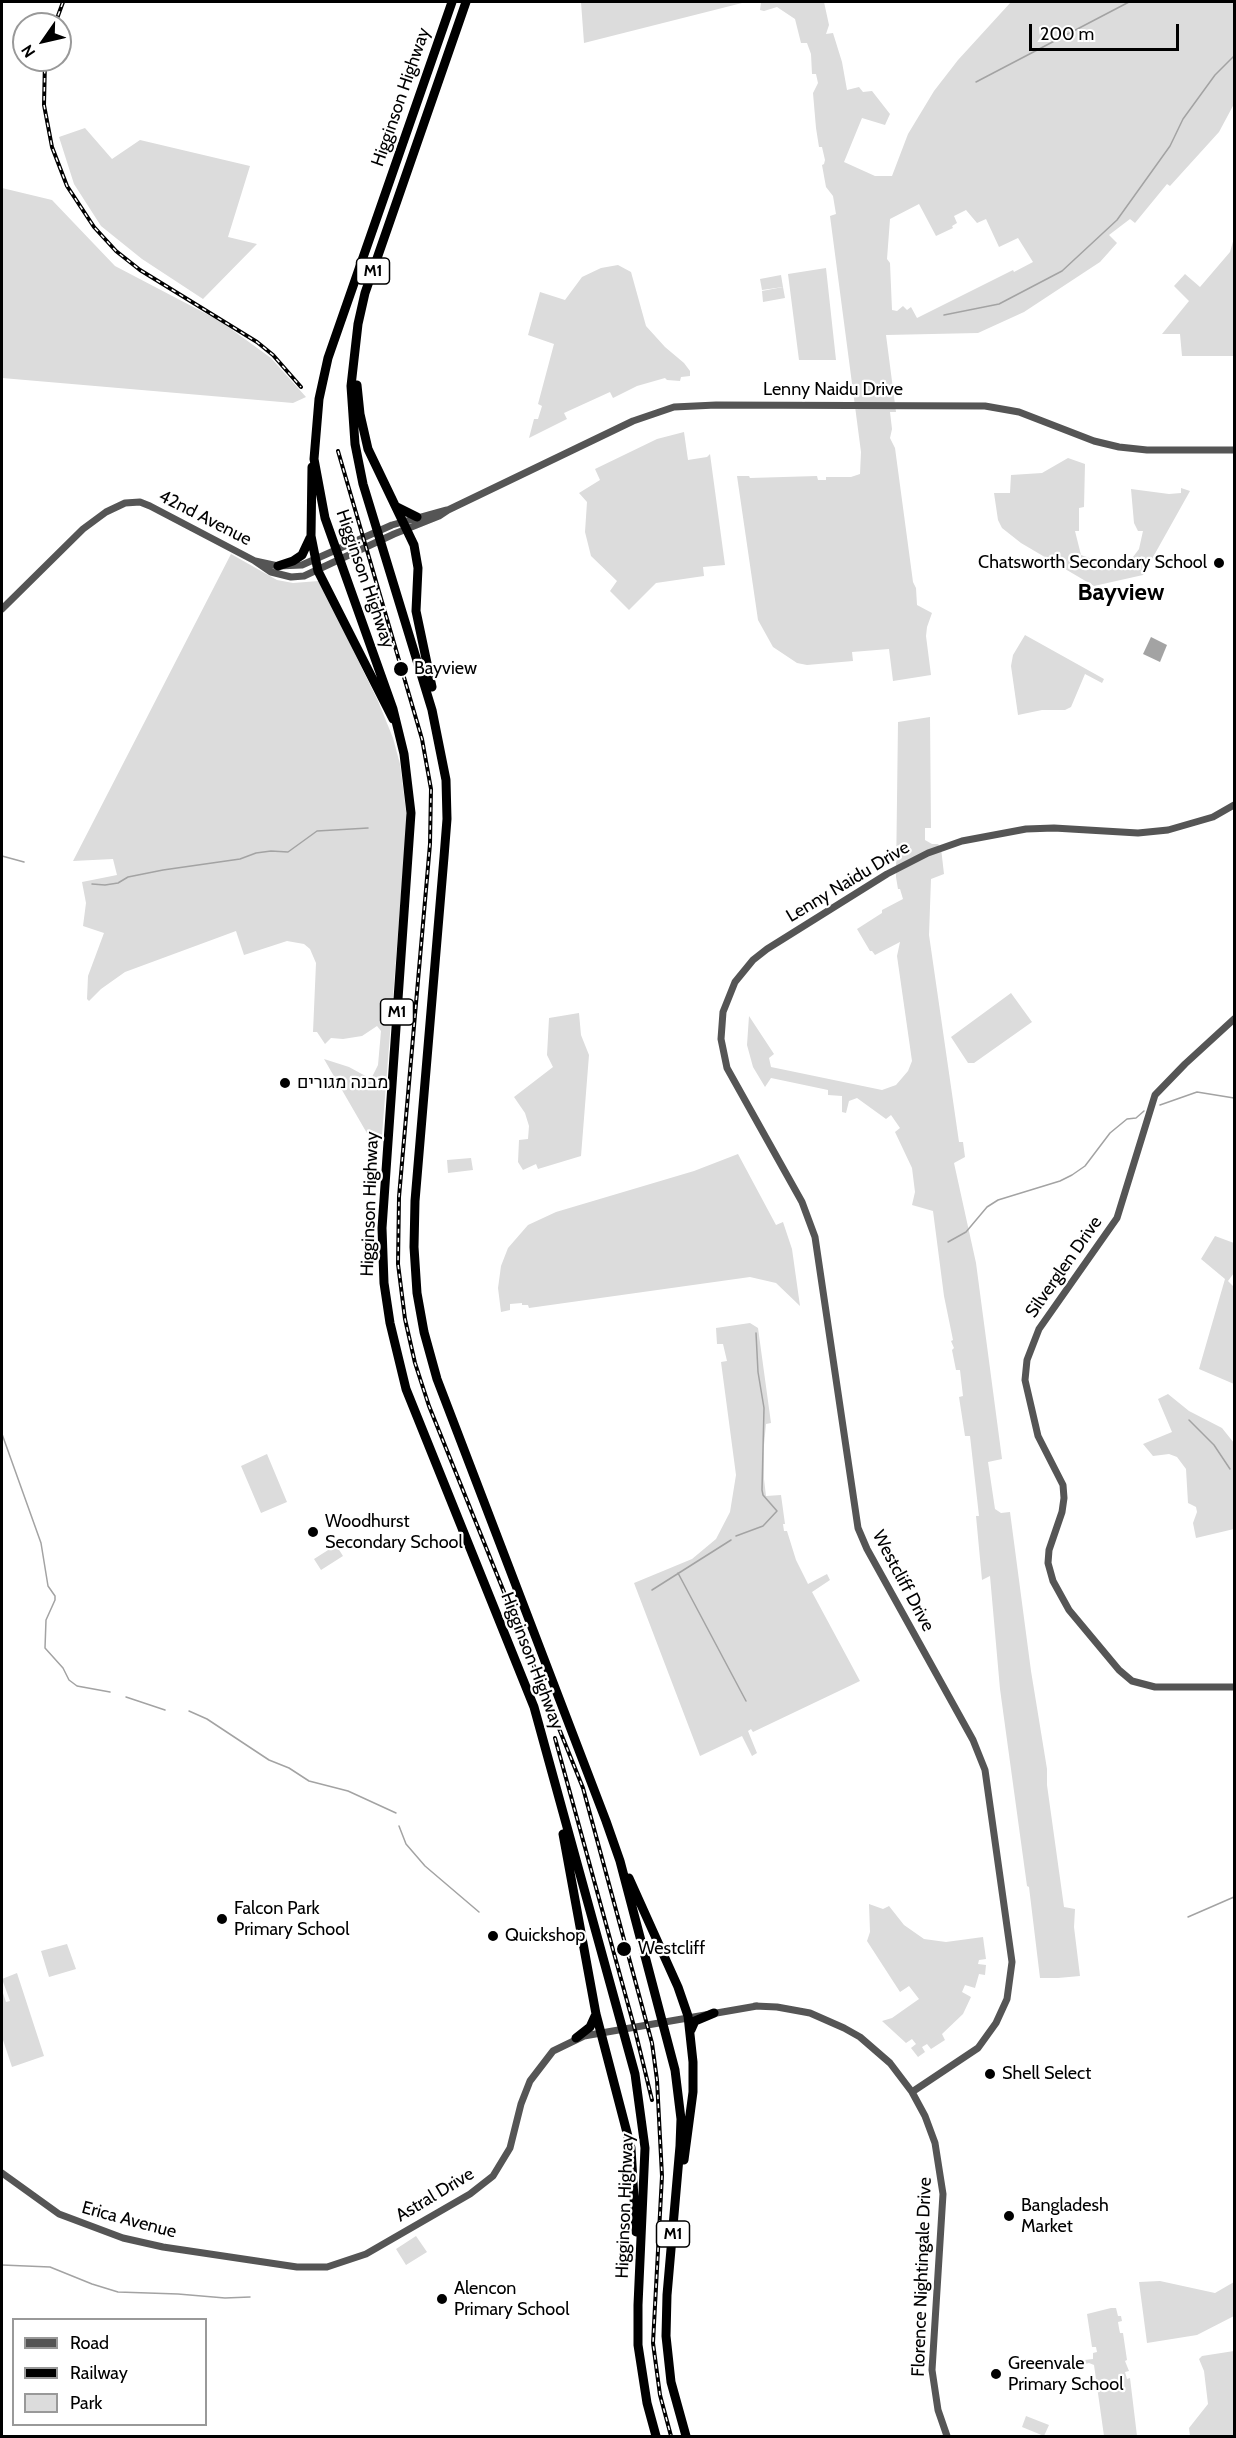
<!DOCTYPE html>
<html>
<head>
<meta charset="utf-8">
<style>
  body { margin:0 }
  #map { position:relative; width:1236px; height:2438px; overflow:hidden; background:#fff; font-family:Cabin,sans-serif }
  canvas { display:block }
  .frame { position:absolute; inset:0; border:3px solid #000; pointer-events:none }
  .legend { position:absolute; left:12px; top:2318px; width:195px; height:108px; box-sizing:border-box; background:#fff; border:2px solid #999; margin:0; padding:8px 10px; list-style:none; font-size:18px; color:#000 }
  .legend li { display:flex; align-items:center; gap:12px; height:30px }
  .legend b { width:30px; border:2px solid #999 }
  .north { position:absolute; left:12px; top:12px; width:60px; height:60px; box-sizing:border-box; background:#fff; border:2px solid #999; border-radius:50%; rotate:236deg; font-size:16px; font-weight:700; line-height:24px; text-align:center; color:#000 }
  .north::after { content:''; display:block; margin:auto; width:21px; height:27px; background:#000; clip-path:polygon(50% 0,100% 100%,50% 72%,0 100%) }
  .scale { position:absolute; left:1029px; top:24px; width:150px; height:27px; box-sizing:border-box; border:3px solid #000; border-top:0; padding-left:8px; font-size:18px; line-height:21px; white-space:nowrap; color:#000; -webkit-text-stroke:4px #fff; paint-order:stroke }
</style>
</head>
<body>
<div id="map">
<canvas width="1236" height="2438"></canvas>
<div class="frame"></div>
<ul class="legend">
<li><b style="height:8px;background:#555"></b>Road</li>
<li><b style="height:8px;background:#000"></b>Railway</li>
<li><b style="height:16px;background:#dcdcdc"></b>Park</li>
</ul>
<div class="north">N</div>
<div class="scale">200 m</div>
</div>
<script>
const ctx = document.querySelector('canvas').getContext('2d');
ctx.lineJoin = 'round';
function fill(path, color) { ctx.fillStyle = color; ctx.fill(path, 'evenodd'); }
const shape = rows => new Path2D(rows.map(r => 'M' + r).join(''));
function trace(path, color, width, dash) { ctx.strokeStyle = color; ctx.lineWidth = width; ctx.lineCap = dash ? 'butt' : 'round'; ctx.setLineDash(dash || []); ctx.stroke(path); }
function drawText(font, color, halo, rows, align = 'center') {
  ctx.font = font + ' Cabin,Heebo,sans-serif'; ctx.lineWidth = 4.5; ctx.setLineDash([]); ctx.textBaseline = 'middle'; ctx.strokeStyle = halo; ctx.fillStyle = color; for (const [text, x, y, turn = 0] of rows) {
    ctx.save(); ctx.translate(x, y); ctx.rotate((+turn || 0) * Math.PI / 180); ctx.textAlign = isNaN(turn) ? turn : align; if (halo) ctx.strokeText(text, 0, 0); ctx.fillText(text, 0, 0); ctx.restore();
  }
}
fill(shape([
  [581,2,746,2,584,43],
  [761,2,824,2,829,25,826,34,833,33,842,62,847,90,859,87,863,92,872,91,890,114,885,125,862,118,844,162,875,176,892,176,908,134,934,91,958,60,1011,2,1234,2,1234,104,1219,132,1170,186,1167,184,1135,223,1130,219,1109,235,1117,243,1100,262,1024,312,978,333,886,335,896,412,890,412,892,429,890,438,895,448,913,582,916,588,917,605,932,613,927,627,926,636,931,675,893,681,889,649,852,652,853,661,807,665,797,663,773,647,758,620,737,476,749,476,750,478,817,476,818,480,826,480,826,477,851,477,860,474,861,452,830,216,836,214,833,196,826,187,822,165,824,164,825,160,822,147,819,147,816,128,813,93,818,83,816,74,812,74,811,54,807,43,801,43,795,19,777,7,764,11,760,10],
  [919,204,936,236,953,228,952,226,957,223,954,216,966,210,977,223,986,219,999,247,1018,238,1033,262,1014,272,1013,270,917,318,911,307,907,310,903,306,897,311,892,310,890,263,887,259,890,219],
  [85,128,112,159,140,140,250,166,228,237,257,244,203,299,142,259,101,226,74,184,59,137],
  [2,188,52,200,115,266,220,321,271,358,306,397,293,403,2,378],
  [1234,238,1234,356,1182,356,1180,334,1162,334,1189,301,1174,286,1185,274,1200,287,1230,252],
  [618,265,631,272,646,326,665,347,684,363,690,371,690,376,681,377,680,381,667,380,665,378,637,386,613,398,610,392,564,413,567,419,529,438,534,419,538,419,542,406,538,404,554,344,528,335,540,292,565,300,582,277,601,268],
  [826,268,836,360,799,360,788,274],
  [781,275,783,287,762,290,760,279],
  [783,287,785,298,763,302,762,291],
  [684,432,688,460,707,457,710,454,725,565,703,567,704,576,656,583,629,610,610,591,617,581,591,556,585,532,587,502,579,493,600,480,595,469,657,439],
  [1068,458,1085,464,1084,507,1079,508,1079,531,1075,531,1081,555,1095,560,1095,565,1133,557,1139,549,1143,531,1138,531,1134,523,1131,489,1169,494,1181,493,1181,488,1190,491,1143,575,1094,586,1021,543,1002,528,998,520,994,493,1010,493,1011,475,1042,473],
  [231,554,277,580,293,583,319,581,378,701,393,738,400,764,407,819,382,1135,375,1138,368,1135,324,1059,349,1067,371,1079,378,1065,381,1031,377,1026,362,1036,343,1039,331,1038,325,1044,317,1032,313,1032,316,963,310,949,304,944,287,941,244,955,236,931,125,972,101,989,89,1001,87,999,88,976,104,933,83,926,86,903,82,882,117,875,113,859,73,861],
  [1025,635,1104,679,1102,683,1085,674,1071,707,1065,710,1042,710,1018,715,1011,666,1013,655],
  [930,717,931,828,925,828,925,840,932,844,938,844,941,848,944,874,931,879,929,935,959,1142,963,1142,965,1157,954,1163,976,1263,1002,1459,988,1462,995,1509,1001,1513,1010,1512,1031,1671,1047,1769,1047,1785,1064,1907,1075,1909,1074,1927,1080,1976,1058,1978,1040,1978,1029,1887,1027,1886,1000,1689,990,1576,982,1580,976,1516,979,1516,970,1436,965,1436,959,1397,963,1396,960,1370,956,1370,952,1350,954,1348,951,1341,953,1340,944,1296,933,1211,912,1205,915,1192,912,1168,895,1132,900,1128,891,1115,886,1119,857,1098,849,1101,846,1113,842,1112,842,1096,828,1095,828,1090,771,1078,765,1087,753,1067,747,1045,749,1016,774,1054,769,1058,771,1067,882,1090,896,1085,908,1071,912,1061,897,956,900,942,875,955,872,951,870,951,857,929,882,913,882,910,903,899,900,889,898,889,896,877,898,722],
  [1011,993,1032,1022,974,1063,968,1063,951,1037],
  [579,1013,581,1035,589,1055,581,1156,538,1169,536,1164,523,1170,518,1162,519,1140,528,1139,529,1126,525,1113,514,1097,553,1067,547,1055,549,1018],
  [738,1154,776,1225,783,1222,792,1249,800,1306,776,1283,750,1277,529,1308,528,1305,522,1305,522,1303,510,1304,510,1310,501,1312,498,1288,501,1266,508,1248,528,1225,556,1212,694,1171],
  [471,1158,473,1170,448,1173,447,1160],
  [1215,1236,1234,1243,1234,1273,1228,1281,1234,1287,1234,1384,1199,1369,1225,1279,1201,1259],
  [750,1323,758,1328,771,1423,766,1424,764,1445,764,1479,766,1496,781,1495,785,1524,783,1524,784,1531,787,1531,796,1560,808,1584,827,1574,830,1580,812,1592,860,1681,753,1732,751,1729,748,1731,757,1753,752,1756,742,1736,700,1756,634,1583,692,1559,716,1539,730,1512,736,1475,721,1362,727,1361,723,1344,717,1344,716,1328],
  [1168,1394,1189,1411,1222,1428,1234,1443,1234,1529,1196,1538,1193,1523,1197,1512,1196,1507,1188,1503,1186,1469,1177,1457,1169,1454,1153,1456,1143,1444,1172,1432,1158,1399],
  [267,1454,287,1502,261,1513,241,1466],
  [336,1545,343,1556,321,1570,314,1559],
  [869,1904,883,1909,889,1906,904,1925,924,1939,946,1942,983,1937,986,1959,979,1960,978,1964,986,1965,985,1975,979,1974,975,1988,965,1985,962,1992,971,1997,963,2014,942,2034,945,2040,931,2049,927,2044,922,2047,925,2052,918,2057,911,2048,916,2044,912,2039,906,2043,882,2021,892,2018,919,1999,909,1986,900,1992,867,1941,870,1932],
  [67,1944,76,1969,49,1977,41,1951],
  [17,1973,44,2056,12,2067,2,2037,2,1990,6,2002,10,2001,2,1979],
  [416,2236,427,2252,406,2265,396,2249],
  [1160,2281,1215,2293,1234,2282,1234,2316,1197,2335,1147,2343,1139,2282],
  [1111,2308,1116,2308,1118,2316,1121,2316,1122,2321,1118,2322,1119,2328,1120,2333,1123,2333,1127,2360,1125,2361,1129,2371,1125,2372,1127,2379,1130,2378,1137,2436,1104,2436,1094,2365,1089,2363,1077,2366,1076,2361,1093,2359,1093,2353,1097,2352,1096,2347,1092,2347,1087,2314],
  [1234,2351,1234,2436,1190,2436,1189,2428,1208,2404,1204,2371,1199,2359,1202,2356],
  [1026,2416,1049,2425,1044,2436,1022,2427]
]), '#dcdcdc');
fill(shape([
  [1151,637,1167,645,1160,662,1143,654]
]), '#a3a3a3');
trace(shape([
  [976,82,1129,2],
  [944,315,999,304,1062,271,1117,220,1170,146,1183,119,1215,75,1234,56],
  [2,856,24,862],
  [92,884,105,885,118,883,128,877,163,870,240,859,256,853,271,851,288,852,317,831,368,828],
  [1160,1105,1197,1092,1234,1098],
  [948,1242,966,1232,987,1207,998,1200,1060,1181,1072,1175,1085,1166,1110,1133,1127,1119,1136,1118,1144,1111],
  [1189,1420,1214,1445,1230,1469],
  [2,1434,41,1543,48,1586,55,1596,55,1600,46,1620,45,1648,63,1668,69,1680,77,1686,110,1692],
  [736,1536,763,1526,777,1511,763,1495,762,1490,764,1408,758,1372,756,1333],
  [678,1573,746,1701],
  [652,1590,731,1540],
  [126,1697,165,1710],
  [189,1711,207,1719,269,1760,289,1768,309,1781,348,1791,396,1813],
  [399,1826,406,1844,425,1866,479,1912],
  [1188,1917,1234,1897],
  [2,2265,50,2267,92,2284,118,2292,178,2294,225,2298,250,2297]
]), '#a3a3a3', 1.5);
trace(shape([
  [255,561,278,566,302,565,392,525,446,510],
  [2,609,83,529,106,512,125,503,140,502,150,506,255,561,271,572,291,577,304,576,394,534,439,516,448,510,633,421,674,407,716,405,985,406,1019,412,1094,441,1119,447,1147,450,1234,450],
  [1234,1019,1185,1064,1155,1095,1117,1218,1039,1329,1027,1360,1025,1380,1038,1436,1063,1485,1064,1498,1062,1512,1049,1550,1048,1563,1053,1581,1069,1610,1119,1670,1132,1681,1155,1687,1234,1687],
  [755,2006,777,2007,810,2013,844,2028,860,2037,890,2063,912,2092,925,2116,935,2143,943,2194,932,2370,938,2410,947,2436],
  [912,2092,978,2048,996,2023,1007,1999,1012,1962,985,1770,973,1740,867,1549,858,1528,815,1237,802,1202,727,1068,721,1039,723,1012,735,982,753,960,767,949,887,874,928,853,962,841,1026,829,1054,828,1138,833,1168,830,1213,817,1234,805],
  [2,2173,59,2214,123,2238,163,2247,297,2267,327,2267,366,2254,470,2194,493,2176,510,2148,521,2104,530,2081,553,2051,584,2036,757,2006]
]), '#555', 7);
trace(shape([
  [452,2,328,358,319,399,314,459,325,518,393,709,404,754,411,813,382,1228,384,1283,390,1323,406,1389,534,1707,635,2074,645,2148,638,2305,638,2345,647,2403,656,2436],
  [466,2,365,293,358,324,351,386,355,444,363,484,432,710,446,780,447,819,444,857,415,1201,414,1247,417,1293,424,1332,437,1379,606,1821,620,1861,675,2070,681,2119,680,2146,667,2295,666,2336,671,2382,686,2436],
  [357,385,360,414,368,449,414,545,418,568,416,611,432,687],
  [312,467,311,536,318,571,393,719],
  [397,507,417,517],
  [278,566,293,561,302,555,310,538],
  [563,1834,596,2014,631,2148,636,2232],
  [629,1878,678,1987,688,2016,693,2062,693,2092,684,2160],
  [691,2030,695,2021,714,2013],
  [576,2038,590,2027,595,2016]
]), '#000', 9);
const rail = shape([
  [55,24,63,2],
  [45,60,44,105,52,147,67,186,94,227,116,251,140,270,257,342,273,355,301,387],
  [338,451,422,739,431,789,430,844,399,1197,398,1264,405,1319,415,1363,429,1406,583,1788,652,2043,657,2080,662,2176,653,2343,660,2395,671,2436],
  [555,1738,635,2030,652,2100]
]);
trace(rail, '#000', 4);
trace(rail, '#fff', 1.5, [4.5]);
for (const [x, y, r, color] of [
  [1219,563,6,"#000"],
  [401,669,8,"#000"],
  [285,1083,6,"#000"],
  [313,1532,6,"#000"],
  [222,1919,6,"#000"],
  [493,1936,6,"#000"],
  [624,1949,8,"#000"],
  [990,2074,6,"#000"],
  [1009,2216,6,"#000"],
  [442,2299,6,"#000"],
  [996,2374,6,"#000"]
]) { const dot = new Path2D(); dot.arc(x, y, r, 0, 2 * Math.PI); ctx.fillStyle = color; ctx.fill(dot); trace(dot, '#fff', 2); }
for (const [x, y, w] of [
  [373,271,33],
  [397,1012,33],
  [673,2234,33]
]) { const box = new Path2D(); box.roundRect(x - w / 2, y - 13, w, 26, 4.5); ctx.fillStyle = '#fff'; ctx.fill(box); trace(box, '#000', 1.5); }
drawText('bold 16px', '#000', null, [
  ["M1",373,271],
  ["M1",397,1012],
  ["M1",673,2234]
]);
drawText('18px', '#000', '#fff', [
  ["Higginson Highway",401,97,-71],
  ["Lenny Naidu Drive",833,390],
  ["42nd Avenue",205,518,27],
  ["Higginson Highway",365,579,71],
  ["Lenny Naidu Drive",848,882,-31],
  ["Higginson Highway",370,1204,-88],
  ["Silverglen Drive",1064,1267,-55],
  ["Westcliff Drive",903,1581,62],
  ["Higginson Highway",532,1661,69],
  ["Astral Drive",435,2195,-31],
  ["Higginson Highway",625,2206,-88],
  ["Erica Avenue",129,2220,15],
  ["Florence Nightingale Drive",922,2277,-88]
]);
drawText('18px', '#000', '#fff', [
  ["Chatsworth Secondary School",1207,563,"right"],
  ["Bayview",414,669],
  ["מבנה מגורים",297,1083],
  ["Woodhurst",325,1522],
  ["Secondary School",325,1543],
  ["Falcon Park",234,1909],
  ["Primary School",234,1930],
  ["Quickshop",505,1936],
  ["Westcliff",638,1949],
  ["Shell Select",1002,2074],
  ["Bangladesh",1021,2206],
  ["Market",1021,2227],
  ["Alencon",454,2289],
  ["Primary School",454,2310],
  ["Greenvale",1008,2364],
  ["Primary School",1008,2385]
], 'left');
drawText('bold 24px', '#000', '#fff', [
  ["Bayview",1121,593]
]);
</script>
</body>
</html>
